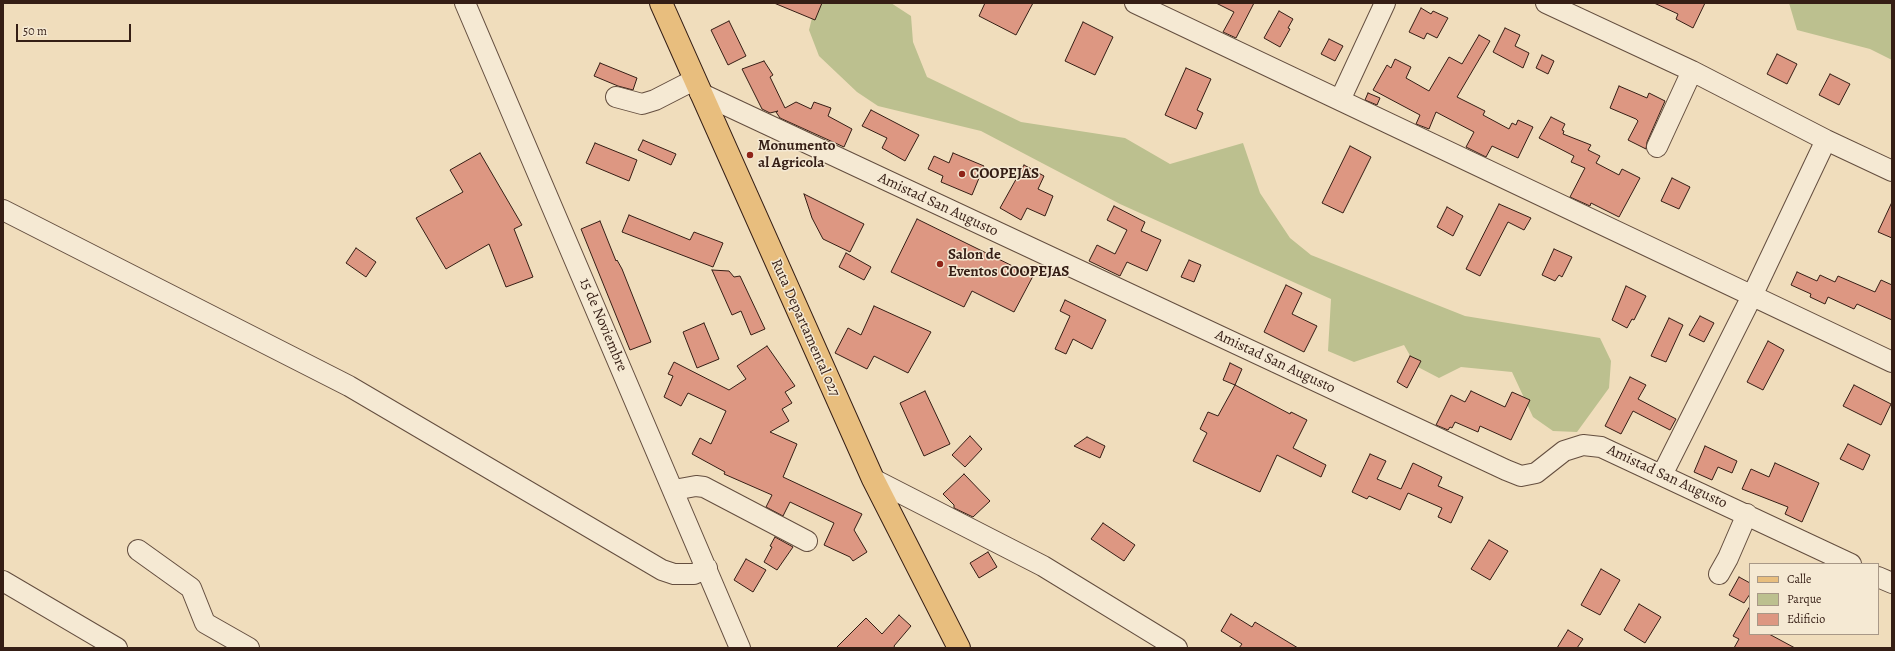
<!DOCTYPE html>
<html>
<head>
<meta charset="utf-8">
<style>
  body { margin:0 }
  #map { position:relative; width:1895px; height:651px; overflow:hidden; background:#f0ddbc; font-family:Alegreya,serif }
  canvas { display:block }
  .frame { position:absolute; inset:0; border:4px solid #351e15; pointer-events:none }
  .legend { position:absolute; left:1749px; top:563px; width:130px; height:72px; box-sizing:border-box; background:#f5e9d3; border:1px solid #a89887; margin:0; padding:5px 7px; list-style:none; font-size:12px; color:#351e15 }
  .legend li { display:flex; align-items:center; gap:8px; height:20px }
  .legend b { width:20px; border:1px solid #a89887 }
  .scale { position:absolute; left:16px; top:24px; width:115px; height:18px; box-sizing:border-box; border:2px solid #351e15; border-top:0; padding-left:5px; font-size:12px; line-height:14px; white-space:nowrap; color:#351e15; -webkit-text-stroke:3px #f5e9d3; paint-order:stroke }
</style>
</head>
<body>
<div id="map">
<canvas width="1895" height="651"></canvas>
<div class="frame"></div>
<ul class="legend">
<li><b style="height:5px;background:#e8be7e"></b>Calle</li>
<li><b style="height:11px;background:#bcc08f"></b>Parque</li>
<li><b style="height:11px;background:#dd9782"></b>Edificio</li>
</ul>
<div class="scale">50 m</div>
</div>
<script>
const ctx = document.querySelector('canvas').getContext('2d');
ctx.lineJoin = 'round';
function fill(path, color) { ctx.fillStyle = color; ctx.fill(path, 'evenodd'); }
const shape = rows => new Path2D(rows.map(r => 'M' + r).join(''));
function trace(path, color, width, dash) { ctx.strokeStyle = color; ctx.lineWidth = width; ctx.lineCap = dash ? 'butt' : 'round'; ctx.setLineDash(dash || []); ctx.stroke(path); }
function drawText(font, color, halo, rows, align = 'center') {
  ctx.font = font + ' Alegreya,serif'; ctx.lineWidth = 3; ctx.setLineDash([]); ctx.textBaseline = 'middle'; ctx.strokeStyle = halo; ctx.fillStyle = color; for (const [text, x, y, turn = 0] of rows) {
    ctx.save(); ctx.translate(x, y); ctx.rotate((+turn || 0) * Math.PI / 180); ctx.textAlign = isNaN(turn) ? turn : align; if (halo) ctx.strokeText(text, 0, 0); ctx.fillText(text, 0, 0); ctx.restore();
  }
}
fill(shape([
  [819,3,891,3,911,16,913,42,927,77,1021,122,1125,138,1170,164,1243,143,1260,193,1290,238,1311,255,1465,316,1600,338,1611,361,1609,388,1577,432,1553,431,1533,417,1512,372,1461,367,1439,378,1416,366,1404,345,1354,362,1328,351,1331,299,1120,204,981,131,878,106,857,92,819,56,809,30,815,6],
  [1789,3,1892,3,1892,60,1870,49,1797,30]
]), '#bcc08f');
const building = shape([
  [774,3,822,3,815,20,774,3],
  [985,3,1033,3,1016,35,979,16,985,3],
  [1216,3,1254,3,1236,38,1223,32,1234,12,1216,3],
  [1654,3,1705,3,1693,28,1676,19,1678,14,1654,3],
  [1421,8,1431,14,1433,11,1448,18,1437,38,1427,33,1424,39,1409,32,1421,8],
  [1279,11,1293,19,1288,28,1290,29,1280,47,1264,38,1279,11],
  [729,21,746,56,728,65,711,30,729,21],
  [1083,22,1113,37,1095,75,1065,61,1083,22],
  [1505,28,1520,35,1515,46,1529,53,1523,68,1493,52,1505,28],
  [1479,35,1490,41,1457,97,1485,111,1483,115,1509,129,1512,123,1516,125,1518,120,1533,127,1518,158,1492,146,1486,157,1466,147,1474,132,1436,112,1429,129,1416,124,1420,115,1373,90,1387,65,1391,68,1395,59,1411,67,1406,78,1429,91,1449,57,1462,64,1479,35],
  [1329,39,1343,46,1335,61,1321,54,1329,39],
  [1777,54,1797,64,1787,84,1767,74,1777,54],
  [1542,55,1554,61,1548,74,1536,68,1542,55],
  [764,61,773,75,770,77,785,108,796,102,811,109,814,102,831,108,828,116,852,129,844,147,780,118,776,112,778,111,770,113,762,109,742,69,764,61],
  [600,63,637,78,633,90,618,86,594,76,600,63],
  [1186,68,1211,79,1197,110,1203,113,1196,129,1165,115,1186,68],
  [1830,74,1850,84,1839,105,1819,95,1830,74],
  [1619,86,1647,98,1649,93,1665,101,1647,142,1646,149,1628,140,1638,121,1636,119,1610,108,1619,86],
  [1368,93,1380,98,1377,105,1365,100,1368,93],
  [871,110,919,135,905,161,882,148,887,138,862,126,871,110],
  [1551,117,1565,124,1562,130,1564,131,1563,134,1591,145,1588,150,1600,156,1596,163,1619,175,1622,169,1640,178,1619,217,1591,203,1590,206,1570,197,1585,168,1571,162,1574,156,1539,138,1551,117],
  [643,140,676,154,671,165,638,150,643,140],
  [595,143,637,160,629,181,586,163,595,143],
  [1350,146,1371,157,1343,213,1322,203,1350,146],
  [480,153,522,225,514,229,533,277,506,287,489,244,446,269,416,218,463,192,450,170,480,153],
  [953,153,984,166,972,195,941,182,943,176,928,169,934,156,949,163,953,153],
  [1024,165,1044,176,1038,189,1053,196,1045,216,1027,208,1021,220,1000,208,1024,165],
  [1672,178,1690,187,1679,209,1661,201,1672,178],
  [804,194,864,224,850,252,823,239,812,218,804,194],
  [1892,202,1892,238,1878,232,1892,202],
  [1499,204,1531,218,1524,230,1508,222,1480,276,1466,269,1499,204],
  [1114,206,1145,222,1141,231,1161,240,1147,271,1127,262,1120,276,1089,261,1097,245,1115,254,1127,230,1107,220,1114,206],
  [1447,207,1463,216,1453,236,1437,227,1447,207],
  [629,215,690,240,694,232,723,243,713,267,622,232,629,215],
  [917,219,1033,276,1014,312,972,291,964,307,891,272,917,219],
  [600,221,616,261,617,260,622,269,651,342,630,350,581,229,600,221],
  [356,248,376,262,366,277,346,263,356,248],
  [1554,249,1572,257,1562,277,1559,275,1555,281,1542,275,1554,249],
  [846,253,871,267,864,280,839,267,846,253],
  [1189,260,1201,265,1194,282,1181,277,1189,260],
  [712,270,729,271,734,277,740,276,765,329,751,335,741,311,732,315,712,270],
  [1797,272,1817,281,1820,275,1835,282,1838,276,1875,292,1881,280,1892,285,1892,320,1857,304,1854,309,1828,297,1825,304,1810,297,1811,294,1791,285,1797,272],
  [1286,285,1302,293,1292,314,1317,326,1304,352,1264,332,1286,285],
  [1626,286,1646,296,1634,320,1632,319,1627,328,1612,320,1626,286],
  [1065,300,1106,320,1092,349,1073,339,1066,354,1055,349,1070,316,1060,311,1065,300],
  [874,306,931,332,908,373,874,356,867,369,835,353,848,328,861,335,874,306],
  [1700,316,1714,323,1704,342,1689,335,1700,316],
  [1669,318,1683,325,1666,362,1651,356,1669,318],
  [704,323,719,359,697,368,683,332,704,323],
  [1768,341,1784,350,1763,390,1747,382,1768,341],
  [767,346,795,386,785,392,792,403,782,409,789,421,770,432,797,444,783,477,862,514,854,530,867,552,853,561,850,557,824,545,834,523,790,502,783,516,766,507,772,495,724,474,725,472,692,454,700,438,711,444,726,411,688,393,681,406,664,397,673,376,668,374,674,362,729,390,746,379,737,366,767,346],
  [1410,356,1421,361,1407,388,1397,382,1410,356],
  [1230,363,1242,369,1235,385,1223,380,1230,363],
  [1630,377,1646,385,1638,399,1676,419,1670,430,1633,411,1621,434,1605,426,1630,377],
  [1235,385,1290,414,1291,412,1307,420,1293,448,1326,465,1321,477,1277,455,1260,492,1193,461,1207,433,1200,429,1208,412,1218,416,1235,385],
  [1854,385,1891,404,1881,425,1843,406,1854,385],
  [925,391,950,444,924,456,900,403,925,391],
  [1471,391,1505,407,1512,392,1530,400,1511,440,1480,426,1478,432,1455,422,1452,428,1450,427,1448,430,1436,425,1451,395,1465,402,1471,391],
  [970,436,982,449,965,467,952,455,970,436],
  [1087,437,1105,446,1100,458,1074,446,1087,437],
  [1848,444,1870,455,1863,470,1840,459,1848,444],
  [1705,446,1737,461,1732,473,1718,467,1712,480,1694,472,1705,446],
  [1370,454,1386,461,1377,479,1401,489,1413,463,1442,477,1438,486,1463,497,1451,523,1438,517,1442,508,1408,493,1400,510,1369,496,1367,499,1352,492,1370,454],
  [1775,463,1819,483,1802,522,1785,514,1788,507,1742,489,1751,469,1769,477,1775,463],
  [964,474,990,501,973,517,954,508,954,505,943,494,964,474],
  [1103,523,1135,545,1124,561,1091,539,1103,523],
  [775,537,793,547,777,570,764,562,772,547,770,546,775,537],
  [1489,540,1508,551,1490,580,1471,569,1489,540],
  [988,552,997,567,979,578,970,563,988,552],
  [746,559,766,570,753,592,734,580,746,559],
  [1601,569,1620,580,1600,615,1581,605,1601,569],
  [1739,577,1750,583,1750,594,1744,603,1729,595,1739,577],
  [1639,604,1661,617,1645,643,1624,630,1639,604],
  [1750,606,1750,634,1769,634,1795,648,1734,648,1739,639,1733,636,1750,606],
  [1231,614,1252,627,1255,622,1298,648,1239,648,1242,644,1221,631,1231,614],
  [899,615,911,626,894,646,895,648,836,648,866,618,882,634,899,615],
  [1568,630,1583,639,1577,648,1557,648,1568,630]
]);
fill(building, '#dd9782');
trace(building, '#351e15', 1);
const minor = shape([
  [465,3,740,648],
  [1135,3,1892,362],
  [1546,3,1692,71,1826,140,1892,171],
  [700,93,1506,470,1521,476,1536,473,1564,451,1583,445,1601,447,1851,564],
  [616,97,642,104,655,100,694,80],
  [1340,100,1385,3],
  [1657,147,1692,71],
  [3,210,349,386,662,570,674,574,694,574,707,568],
  [1662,475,1752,296,1826,140],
  [873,479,1043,566,1177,648],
  [674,490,696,486,704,487,807,541],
  [138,550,191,588,205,623,249,648],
  [1719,574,1728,558,1747,514],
  [1878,577,1892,583],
  [3,581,117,648]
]);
const major = shape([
  [661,3,873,479,959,648]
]);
trace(minor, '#644e3f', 22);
trace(major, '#351e15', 24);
trace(minor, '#f5e9d3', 20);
trace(major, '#e8be7e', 22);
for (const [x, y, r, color] of [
  [750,155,4,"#8f2418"],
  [962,174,4,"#8f2418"],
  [940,264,4,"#8f2418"]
]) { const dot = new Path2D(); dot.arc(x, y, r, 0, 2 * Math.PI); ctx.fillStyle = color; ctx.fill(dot); trace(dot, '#f5e9d3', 1.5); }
drawText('bold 15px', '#351e15', '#f5e9d3', [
  ["Monumento",758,146],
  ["al Agricola",758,163],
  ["COOPEJAS",970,174],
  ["Salon de",948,255],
  ["Eventos COOPEJAS",948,272]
], 'left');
drawText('15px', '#351e15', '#f5e9d3', [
  ["Amistad San Augusto",938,205,25],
  ["15 de Noviembre",603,325,67],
  ["Ruta Departamental 027",805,328,66],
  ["Amistad San Augusto",1275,362,25],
  ["Amistad San Augusto",1667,477,25]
]);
</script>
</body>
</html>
